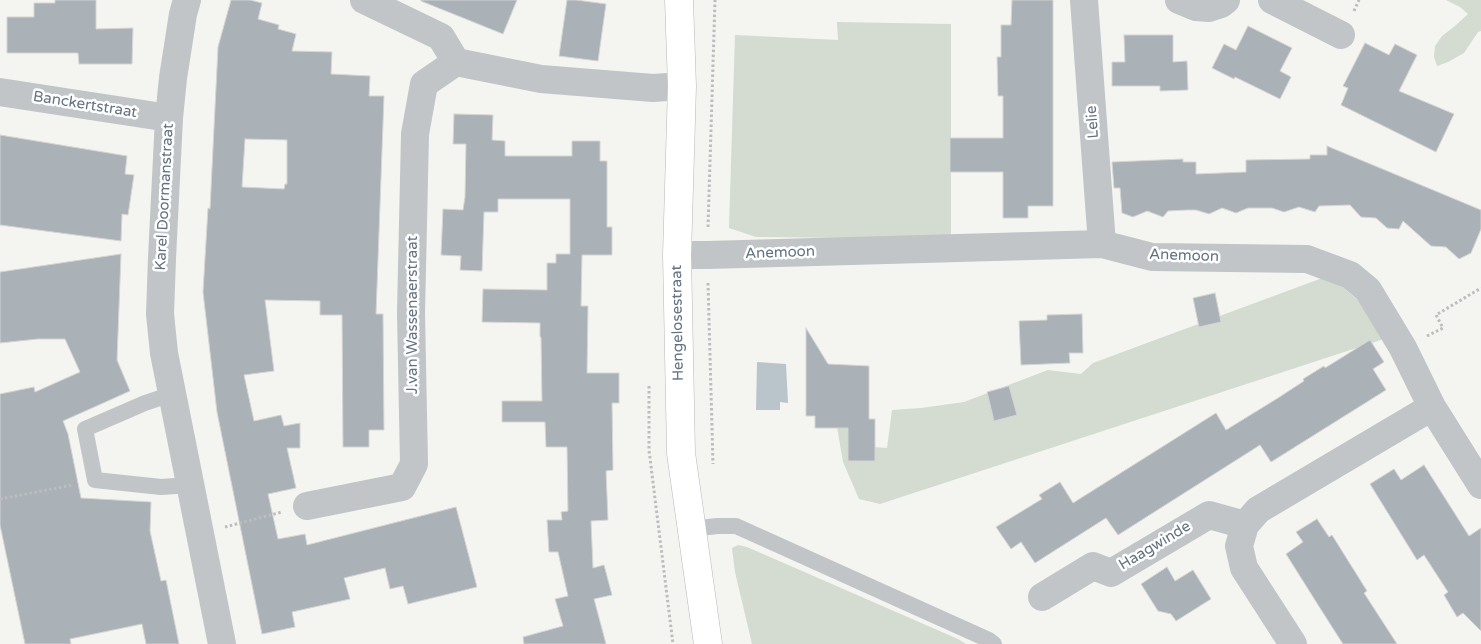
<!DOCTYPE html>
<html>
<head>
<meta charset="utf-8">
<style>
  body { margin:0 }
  canvas { display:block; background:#f4f4f0 }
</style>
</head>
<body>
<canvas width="1481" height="644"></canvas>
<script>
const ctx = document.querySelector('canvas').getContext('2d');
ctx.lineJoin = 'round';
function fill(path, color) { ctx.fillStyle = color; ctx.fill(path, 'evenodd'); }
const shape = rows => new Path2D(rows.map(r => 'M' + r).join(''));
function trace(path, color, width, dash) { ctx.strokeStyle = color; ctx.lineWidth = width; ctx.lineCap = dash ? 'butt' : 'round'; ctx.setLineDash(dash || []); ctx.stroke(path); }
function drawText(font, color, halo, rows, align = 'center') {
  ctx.font = font + ' "Varela Round",sans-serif'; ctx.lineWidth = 5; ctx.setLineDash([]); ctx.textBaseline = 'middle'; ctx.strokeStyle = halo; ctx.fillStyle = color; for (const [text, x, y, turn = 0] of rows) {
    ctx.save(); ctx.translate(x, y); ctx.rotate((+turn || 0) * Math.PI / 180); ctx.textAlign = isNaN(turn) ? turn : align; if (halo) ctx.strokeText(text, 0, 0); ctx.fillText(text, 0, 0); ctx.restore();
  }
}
fill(shape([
  [1446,0,1481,0,1481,31,1478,32,1464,53,1448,62,1437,66,1434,57,1435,46,1442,36,1455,26,1468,14,1460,7],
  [837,22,951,24,951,239,756,237,729,228,735,35,838,40],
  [1325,277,1341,286,1367,308,1390,337,880,504,859,499,843,462,837,427,861,425,860,446,887,448,892,410,921,408,964,402,1048,370,1081,374,1093,363],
  [738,545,747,547,958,639,966,644,752,644,735,572,732,548]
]), '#d4dbd1');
fill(shape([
  [757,362,786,364,788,403,780,402,780,410,756,410]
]), '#bac5cb');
const building = shape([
  [55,0,96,0,96,29,133,28,132,64,79,64,78,53,7,53,7,17,34,17,34,3,55,3,55,0],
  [231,0,250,0,262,3,258,19,279,25,278,29,296,34,292,51,332,52,331,74,370,76,369,96,384,96,376,314,383,314,384,430,369,430,369,447,343,447,342,315,320,315,320,301,265,300,274,371,244,375,254,421,281,415,284,426,300,423,300,448,287,448,296,488,268,494,278,539,305,534,307,545,456,507,477,587,408,604,403,586,390,589,385,568,344,578,350,599,292,612,295,627,262,634,217,412,203,292,208,208,210,209,218,47,231,0],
  [245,139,287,140,287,184,285,184,284,189,242,187,245,139],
  [421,0,517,0,503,34,421,1,421,0],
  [567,0,576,0,606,4,598,61,559,56,567,0],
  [1012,0,1053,0,1053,206,1028,206,1028,218,1003,218,1003,172,950,172,950,138,1003,138,1003,96,998,96,997,57,1001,57,1001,25,1011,25,1012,0],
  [1248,26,1292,48,1280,71,1291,77,1280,99,1235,77,1234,79,1212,68,1224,44,1236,50,1248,26],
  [1124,35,1173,35,1173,62,1187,61,1188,90,1160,91,1160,86,1112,86,1112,62,1125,62,1124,35],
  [1365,43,1389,55,1395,44,1417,55,1399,91,1454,114,1436,152,1341,105,1348,88,1343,86,1365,43],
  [454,114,493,115,492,140,505,141,505,156,572,156,572,141,600,141,600,161,607,161,607,227,612,227,612,255,582,255,581,306,588,306,587,373,619,373,619,403,612,403,613,470,606,471,608,520,591,521,593,568,604,565,612,595,594,599,606,644,524,644,523,637,563,626,555,599,568,596,558,552,549,552,547,520,562,520,561,512,568,511,567,447,546,447,545,422,502,422,502,401,542,401,541,337,540,337,540,323,482,322,483,289,547,290,547,263,556,263,556,254,570,254,570,199,498,199,498,212,484,212,482,271,460,270,461,256,441,255,443,209,463,210,465,197,466,144,453,144,454,114],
  [0,135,127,156,125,174,134,175,128,215,122,214,121,241,0,225,0,135],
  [1327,146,1481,210,1481,229,1471,253,1459,259,1446,247,1431,246,1403,221,1399,229,1387,228,1376,218,1361,217,1350,205,1319,206,1315,212,1299,207,1284,212,1272,208,1248,208,1236,213,1222,208,1209,214,1196,210,1187,210,1168,211,1163,217,1147,211,1133,217,1122,213,1120,188,1114,188,1112,162,1183,159,1183,162,1196,162,1196,174,1246,172,1246,160,1310,159,1310,155,1327,155,1327,146],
  [121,254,117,360,130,391,63,421,68,434,81,498,151,502,150,531,161,581,166,580,179,644,146,644,142,624,70,639,71,644,25,644,0,525,0,394,34,387,35,392,80,372,65,339,38,339,0,343,0,272,121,254],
  [1215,293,1221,322,1199,327,1193,298,1215,293],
  [1082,314,1083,353,1069,353,1070,363,1021,365,1019,321,1047,320,1047,315,1082,314],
  [806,328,828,364,869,366,869,419,875,419,875,461,848,461,848,428,815,428,815,416,806,416,806,328],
  [1370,340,1384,362,1373,369,1386,390,1271,462,1260,445,1118,535,1106,518,1035,563,1021,542,1011,549,996,527,1042,499,1039,495,1060,482,1073,503,1216,413,1226,430,1278,398,1304,381,1303,379,1324,366,1325,368,1370,340],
  [1009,386,1017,415,994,421,987,392,1009,386],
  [1424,465,1469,536,1481,528,1481,631,1463,613,1457,617,1444,595,1448,592,1424,555,1417,560,1370,484,1394,469,1401,480,1424,465],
  [1317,519,1329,537,1332,535,1367,591,1364,593,1397,644,1343,644,1320,608,1286,554,1303,542,1296,532,1317,519],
  [1167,567,1175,581,1193,570,1211,599,1176,621,1171,614,1158,611,1141,584,1167,567]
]);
fill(building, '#aab1b7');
trace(building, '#d5d5d3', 1);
const secondary = shape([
  [679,0,682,86,677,255,681,453,708,644]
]);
trace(secondary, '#b4b8bd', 29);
trace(shape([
  [1354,11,1359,0],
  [708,227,715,0],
  [708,283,713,464],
  [1427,336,1443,328,1436,315,1481,288],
  [649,386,649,450,673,644],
  [0,499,73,485],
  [225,527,282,512]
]), '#bbbdbf', 3, [2.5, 2.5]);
trace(shape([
  [172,394,145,403,85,429,95,480,161,487,190,485],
  [692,529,717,526,736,526,989,640,994,644]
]), '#c1c5c8', 16);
trace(shape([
  [187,0,183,14,173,78,169,118,162,258,160,314,164,353,222,644],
  [364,0,441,37,456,62,541,79,653,88,682,86],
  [1084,0,1102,244],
  [1179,0,1196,7,1209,8,1221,4,1226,0],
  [1272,0,1341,35],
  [0,92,169,118],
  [677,255,707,255,1102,244,1152,257,1307,259,1350,275,1368,290,1403,348,1432,407,1481,485],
  [307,506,402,487,414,464,411,313,415,134,424,84,456,62],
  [1042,597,1093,566,1111,573,1209,515,1245,525],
  [1293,644,1244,568,1239,546,1245,525,1258,510,1432,407]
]), '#c1c5c8', 28);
trace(secondary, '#fff', 28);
drawText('15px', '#637282', '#fff', [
  ["Banckertstraat",85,105,9],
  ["Lelie",1093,122,-94],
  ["Karel Doormanstraat",165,197,-87],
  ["Anemoon",780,253,-2],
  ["Anemoon",1184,256,2],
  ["J.van Wassenaerstraat",413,315,-90],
  ["Hengelosestraat",678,323,-91],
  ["Haagwinde",1155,546,-31]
]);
</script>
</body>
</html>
